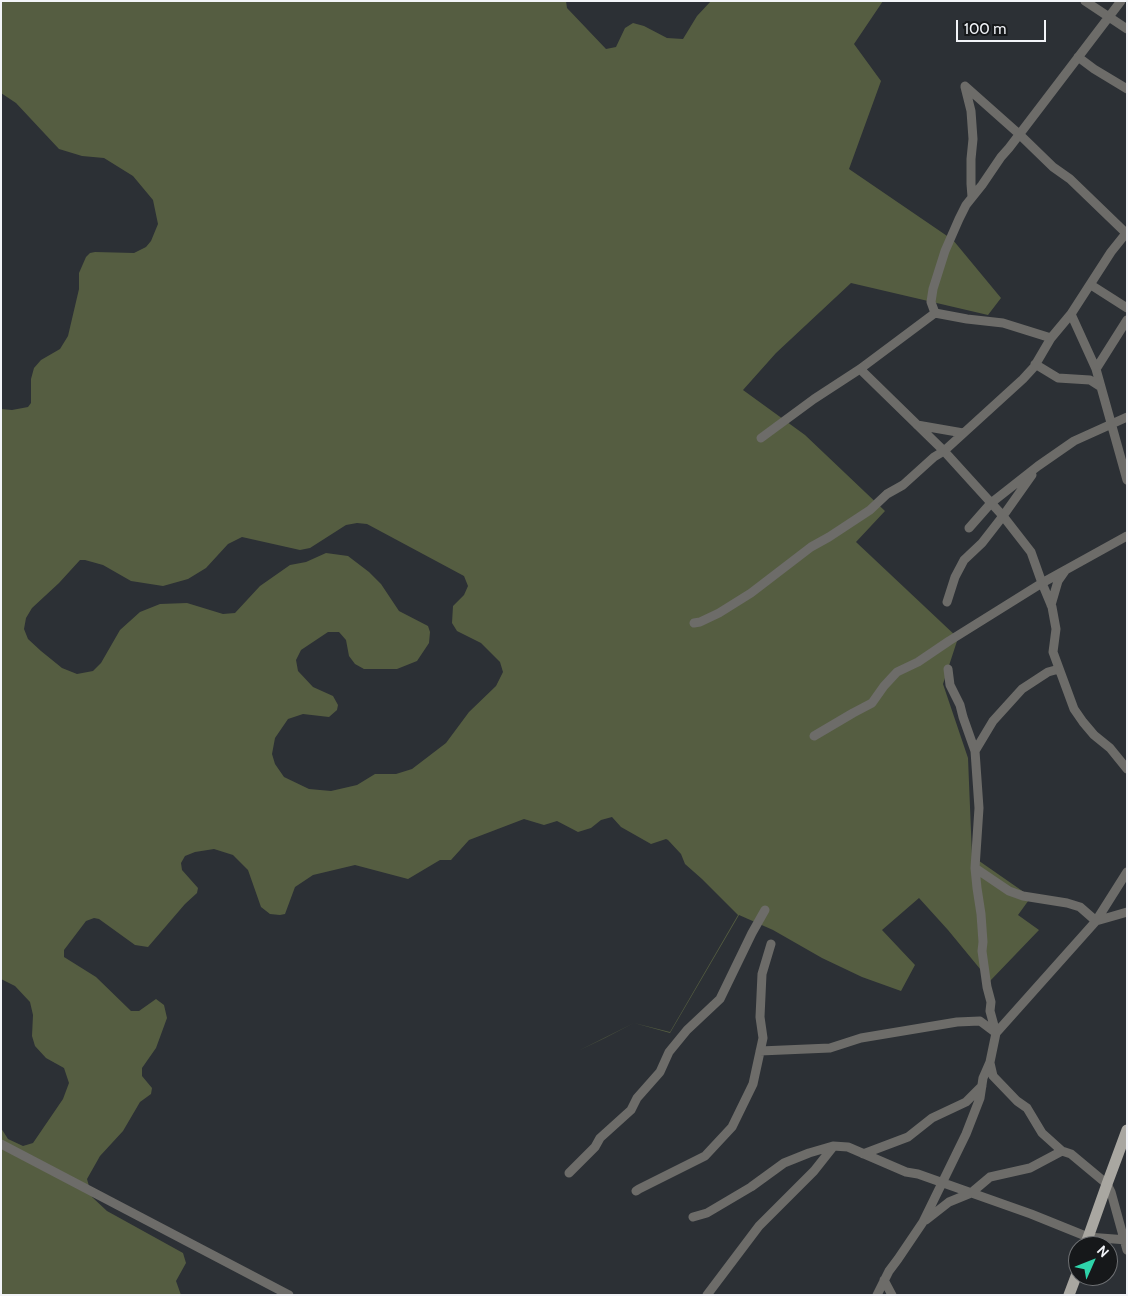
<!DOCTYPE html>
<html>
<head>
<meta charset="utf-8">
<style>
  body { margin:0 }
  #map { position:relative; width:1128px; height:1296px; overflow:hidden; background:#2c3035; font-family:Cabin,sans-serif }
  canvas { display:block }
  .frame { position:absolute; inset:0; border:2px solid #f2f4f8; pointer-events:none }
  .north { position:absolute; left:1068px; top:1236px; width:50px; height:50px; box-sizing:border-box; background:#16181a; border:1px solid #6e7073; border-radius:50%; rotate:46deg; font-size:14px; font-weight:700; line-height:20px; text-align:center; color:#f2f4f8 }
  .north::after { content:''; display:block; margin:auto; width:18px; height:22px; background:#2ed4aa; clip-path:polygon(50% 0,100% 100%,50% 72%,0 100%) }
  .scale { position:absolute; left:956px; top:20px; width:90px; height:22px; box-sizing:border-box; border:2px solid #f2f4f8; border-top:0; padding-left:6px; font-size:15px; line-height:18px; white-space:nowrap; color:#f2f4f8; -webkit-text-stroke:4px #16181a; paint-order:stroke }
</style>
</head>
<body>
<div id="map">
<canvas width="1128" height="1296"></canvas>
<div class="frame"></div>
<div class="north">N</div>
<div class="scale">100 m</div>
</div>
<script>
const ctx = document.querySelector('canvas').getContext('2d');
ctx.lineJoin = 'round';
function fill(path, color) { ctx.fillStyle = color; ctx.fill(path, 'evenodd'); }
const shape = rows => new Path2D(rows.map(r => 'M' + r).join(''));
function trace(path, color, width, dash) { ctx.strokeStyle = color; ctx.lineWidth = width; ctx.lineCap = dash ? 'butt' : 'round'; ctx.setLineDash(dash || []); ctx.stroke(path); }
fill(shape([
  [1,1,566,1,567,8,606,49,616,47,625,28,633,23,644,26,667,38,683,39,697,16,711,1,883,1,854,44,881,81,849,169,953,240,1001,298,988,315,851,283,776,353,743,390,805,435,885,511,856,542,958,638,943,684,968,758,972,856,1031,897,1018,915,1039,930,990,981,948,930,919,898,882,930,915,965,901,991,862,977,822,958,773,930,739,915,670,1033,634,1023,605,1038,578,1051,567,1062,559,1112,509,1193,609,1262,668,1295,609,1262,509,1193,559,1112,567,1062,578,1051,634,1023,670,1032,738,915,702,879,685,864,681,854,668,840,666,839,651,844,621,827,612,817,601,820,591,828,578,832,557,821,544,825,524,819,469,840,451,860,440,860,408,879,355,865,313,875,295,887,285,914,280,915,270,914,261,907,248,870,233,855,214,849,195,852,185,856,181,863,182,870,198,888,197,893,185,904,148,947,135,945,99,919,94,918,86,921,64,950,64,957,96,977,131,1011,139,1011,156,999,164,1005,167,1018,156,1048,142,1068,142,1076,152,1088,151,1094,140,1102,123,1131,100,1156,87,1179,92,1197,107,1211,183,1253,186,1263,176,1281,181,1295,1,1295,1,1128,8,1139,23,1146,33,1143,63,1099,69,1083,64,1068,46,1058,35,1046,32,1036,33,1015,30,1002,15,986,1,979,1,409,12,410,28,407,31,403,31,379,34,368,41,360,60,349,68,336,79,289,79,273,86,257,90,253,95,252,134,253,146,247,151,241,158,224,153,200,133,176,104,158,82,156,59,149,16,103,1,93],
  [357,523,367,524,464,576,468,586,464,595,453,606,452,623,457,631,481,643,500,662,503,672,496,686,469,712,446,743,412,769,396,774,375,774,357,785,331,791,309,789,284,777,275,764,272,754,275,738,288,719,303,714,329,717,337,710,338,705,333,696,313,687,298,671,296,660,301,650,328,632,339,632,346,640,349,656,355,664,364,669,397,669,417,661,429,643,430,632,428,626,399,611,381,584,369,572,348,556,326,553,306,562,290,565,260,586,235,613,223,614,187,603,160,604,140,612,120,630,101,663,93,671,77,674,62,668,41,651,28,639,24,629,26,618,32,608,59,583,80,560,85,560,103,565,131,581,163,586,188,579,206,568,228,544,242,537,300,550,310,548,346,525]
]), '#555d41');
trace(shape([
  [1085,1,1127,29],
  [1078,57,1094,69,1127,89],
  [965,86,1019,134,1053,167,1070,179,1127,234],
  [965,87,971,111,973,139,971,159,971,184,972,197],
  [1091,285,1127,308],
  [935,313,931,302,933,289,945,251,959,219,966,205,982,185,1001,157,1009,148,1121,1],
  [1071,314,1096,369,1127,480],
  [1035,364,1058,378,1090,380,1101,387],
  [860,369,944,451,1003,516,1031,552,1042,583,1052,607,1056,629,1053,652,1074,709,1083,722,1094,735,1110,748,1127,769],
  [1096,369,1127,320],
  [917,425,963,433],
  [761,438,814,399,860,369,935,313,967,319,1003,323,1051,338],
  [969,528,991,503,1038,466,1074,441,1127,417],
  [947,602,955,577,964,560,982,543,1003,516,1032,475],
  [1051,605,1058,581,1065,571],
  [694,623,700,622,719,613,751,593,811,547,829,537,870,510,887,494,903,485,934,457,944,451,1023,379,1034,367,1051,338,1071,314,1111,252,1127,232],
  [948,669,950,685,960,705,963,717,975,751,979,808,975,868,977,888,981,914,983,942,982,951,987,987,991,1002,990,1011,996,1033],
  [814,736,853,713,872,703,884,686,897,672,918,662,949,641,1042,583,1127,536],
  [975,751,993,721,1022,689,1048,672,1059,669],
  [975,868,1009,891,1023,896,1067,903,1080,907,1096,921,1127,872],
  [996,1033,1096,921,1127,912],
  [760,1051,830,1048,861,1038,957,1022,980,1021,996,1033,990,1062,983,1078,980,1098,966,1134,923,1222,898,1259,889,1271,877,1295],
  [990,1063,993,1076,1017,1101,1027,1108,1042,1133,1062,1151,1071,1154,1107,1184,1111,1192,1127,1250],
  [1,1144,289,1295],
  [863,1154,908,1137,932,1118,966,1102,982,1086],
  [569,1173,595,1147,600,1138,631,1110,637,1098,660,1072,669,1052,687,1030,720,999,752,933,765,910],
  [636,1191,639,1189,705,1156,732,1127,753,1084,763,1038,760,1017,762,974,771,944],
  [693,1217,707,1213,751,1187,784,1163,809,1153,833,1146,848,1147,906,1172,918,1174,1031,1214,1088,1237,1127,1240],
  [926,1220,949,1202,971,1193,990,1177,1030,1168,1062,1151],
  [884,1280,892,1295],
  [707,1295,759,1226,814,1171,833,1147]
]), '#6d6c69', 9);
trace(shape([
  [1085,1246,1107,1184,1127,1130],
  [1069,1295,1078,1271]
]), '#a9a7a1', 11);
</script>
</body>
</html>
